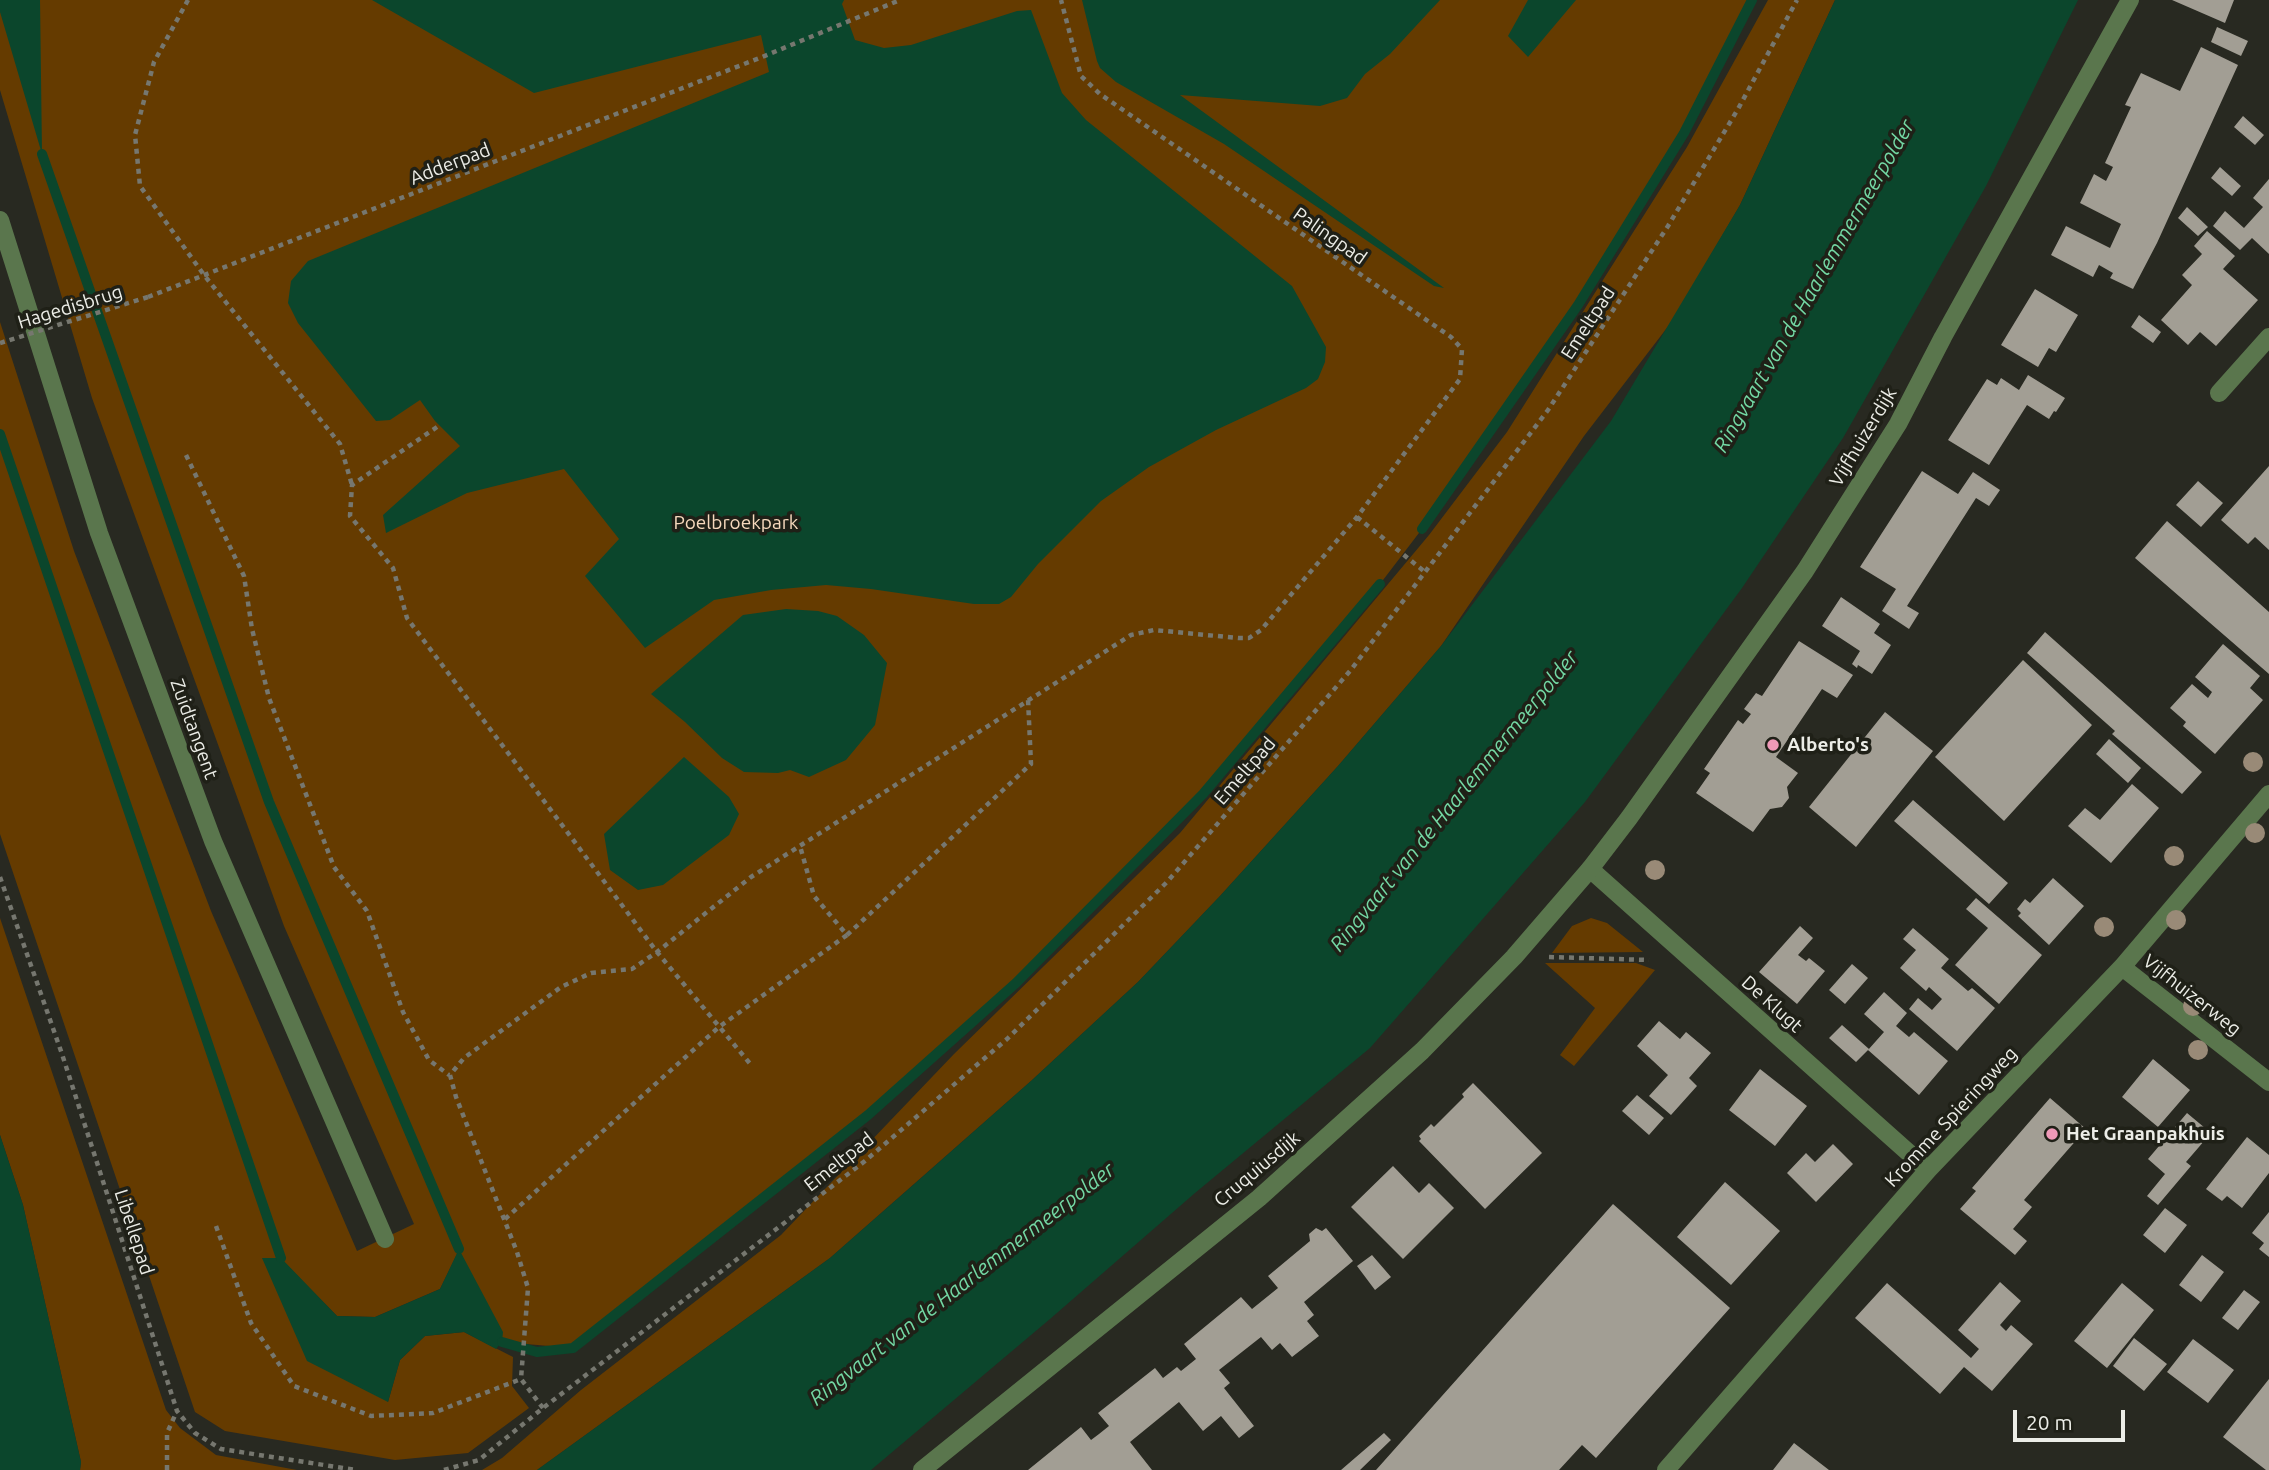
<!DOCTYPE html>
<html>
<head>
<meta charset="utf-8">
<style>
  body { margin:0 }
  #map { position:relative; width:2269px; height:1470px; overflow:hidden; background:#282921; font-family:Ubuntu,sans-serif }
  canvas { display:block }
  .scale { position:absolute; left:2013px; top:1410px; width:112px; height:32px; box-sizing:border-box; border:4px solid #ecede7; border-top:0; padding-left:9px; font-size:21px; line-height:24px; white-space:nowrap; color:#ecede7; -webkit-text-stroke:5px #1f2017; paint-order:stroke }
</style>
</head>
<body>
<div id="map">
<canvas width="2269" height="1470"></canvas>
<div class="scale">20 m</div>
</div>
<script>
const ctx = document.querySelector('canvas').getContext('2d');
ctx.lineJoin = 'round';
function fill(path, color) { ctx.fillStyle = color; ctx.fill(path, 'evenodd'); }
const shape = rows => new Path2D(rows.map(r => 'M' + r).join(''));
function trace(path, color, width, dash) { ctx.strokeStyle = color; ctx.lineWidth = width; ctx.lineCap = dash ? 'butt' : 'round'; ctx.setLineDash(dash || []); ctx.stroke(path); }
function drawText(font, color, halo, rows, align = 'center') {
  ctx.font = font + ' Ubuntu,sans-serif'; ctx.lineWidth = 7; ctx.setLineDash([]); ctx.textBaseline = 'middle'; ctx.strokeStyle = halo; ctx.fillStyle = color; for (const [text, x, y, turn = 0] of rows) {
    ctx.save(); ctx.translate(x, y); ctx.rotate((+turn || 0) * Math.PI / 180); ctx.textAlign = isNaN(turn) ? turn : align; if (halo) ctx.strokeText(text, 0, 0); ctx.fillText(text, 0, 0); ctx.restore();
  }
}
fill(shape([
  [0,0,1752,0,1684,133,1578,305,1422,529,1380,584,1203,794,1016,983,868,1115,573,1348,502,1342,459,1250,440,1289,375,1317,337,1316,281,1259,388,1402,400,1360,425,1336,464,1332,513,1357,512,1386,529,1408,468,1453,395,1460,225,1431,195,1412,0,834,0,322,74,551,211,911,357,1251,414,1224,284,926,92,398,0,90],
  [1768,0,1835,0,1740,205,1673,320,1584,436,1441,646,1338,766,1220,896,1138,982,1031,1081,830,1258,537,1470,482,1470,502,1458,581,1390,781,1235,954,1054,1180,833,1429,535,1507,432,1687,147],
  [0,918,166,1410,180,1428,216,1455,297,1470,80,1470,81,1462,23,1205,0,1135],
  [1591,918,1607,923,1643,952,1552,953,1572,926],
  [1545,963,1636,963,1655,970,1574,1066,1560,1055,1595,1008]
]), '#653b00');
fill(shape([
  [0,0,40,0,42,154,0,12],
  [372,0,844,0,842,4,855,40,884,48,911,45,1017,11,1031,10,1062,93,1086,120,1292,286,1326,347,1325,362,1318,379,1306,388,1216,430,1149,467,1101,501,1038,564,1011,597,999,604,974,604,871,589,826,585,771,590,714,600,645,648,585,576,619,539,564,469,467,493,386,533,383,515,460,446,435,421,420,400,390,420,376,421,298,323,288,303,291,281,308,261,769,72,761,35,534,93],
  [1082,0,1440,0,1390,54,1365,74,1347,98,1320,106,1180,95,1444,288,1434,286,1224,144,1116,82,1100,68,1097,61],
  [1528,0,1576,0,1528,57,1508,36],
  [1835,0,2078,0,1986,186,1843,438,1742,588,1585,802,1370,1048,1195,1193,1050,1319,871,1470,537,1470,830,1258,912,1186,1031,1081,1138,982,1220,896,1338,766,1441,646,1611,421,1740,205],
  [786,609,818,611,837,616,864,635,887,663,875,725,846,760,809,777,790,770,778,773,744,772,722,758,685,722,651,694,743,615],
  [684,757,729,797,739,814,729,835,663,885,638,890,610,870,604,834],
  [0,1135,23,1205,81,1462,80,1470,0,1470],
  [459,1249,503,1332,502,1342,496,1349,464,1332,425,1336,400,1360,388,1402,307,1361,262,1258,281,1258,337,1316,375,1317,440,1289]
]), '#0b462c');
trace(shape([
  [42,154,269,802,459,1249],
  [0,434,281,1258],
  [1422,529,1578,305,1684,133,1752,0],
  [502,1342,537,1352,573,1348,868,1115,1016,983,1203,794,1380,584]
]), '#0b462c', 10);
fill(shape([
  [2172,0,2234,0,2225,23],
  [2217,27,2248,41,2241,56,2211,42],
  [2201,47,2238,65,2157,243,2133,289,2110,278,2113,273,2099,265,2093,277,2051,255,2066,226,2110,248,2121,224,2080,203,2094,174,2106,181,2113,167,2105,163,2131,107,2125,105,2141,73,2180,91],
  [2243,116,2264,135,2255,145,2234,127],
  [2220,167,2241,186,2232,196,2211,178],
  [2269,179,2269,254,2252,238,2240,250,2213,226,2225,211,2244,228,2263,207,2253,198],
  [2187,207,2208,227,2198,236,2178,218],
  [2207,231,2235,256,2223,269,2258,300,2216,346,2200,332,2188,345,2161,320,2192,285,2182,275,2202,254,2194,246],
  [2035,289,2078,315,2056,352,2049,348,2038,367,2001,345],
  [2139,315,2161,332,2153,343,2131,327],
  [2028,375,2065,398,2056,412,2054,411,2049,419,2027,405,1989,465,1948,440,1987,379,1997,385,2001,378,2019,390],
  [2269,466,2269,550,2255,537,2248,544,2221,520],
  [1922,471,1958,494,1973,472,2000,490,1989,506,1976,498,1907,606,1919,613,1909,629,1882,611,1896,589,1860,567],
  [2198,481,2223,503,2201,527,2176,505],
  [2167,521,2269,612,2269,674,2135,558],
  [1841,597,1880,624,1874,633,1891,645,1872,674,1858,665,1857,668,1852,664,1860,651,1822,626],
  [2045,632,2202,772,2182,794,2112,734,2115,731,2027,653],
  [1799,641,1853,675,1837,698,1822,689,1776,757,1798,773,1787,787,1789,798,1782,807,1770,809,1753,832,1696,793,1710,773,1704,769,1738,720,1743,724,1751,714,1744,709,1756,693,1762,696],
  [2223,644,2260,676,2250,688,2263,700,2215,754,2183,726,2186,722,2170,708,2192,684,2208,698,2212,692,2195,677],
  [2023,660,2092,725,2004,821,1935,757],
  [1885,712,1933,751,1856,847,1809,807],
  [2109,739,2141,768,2128,783,2096,754],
  [2132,784,2159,808,2111,863,2068,826,2085,808,2100,820],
  [1913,800,2008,883,1989,904,1894,821],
  [2053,878,2084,906,2049,945,2018,916,2021,913,2017,909,2025,899,2030,903],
  [1976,898,2042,955,1999,1004,1955,965,1988,928,1966,909],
  [1800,926,1813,938,1798,955,1806,961,1809,958,1825,971,1797,1004,1759,972],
  [1913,928,1949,959,1941,968,1968,991,1972,988,1995,1008,1957,1051,1909,1009,1918,998,1932,1010,1942,999,1929,987,1926,991,1900,968,1916,950,1903,939],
  [1852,964,1868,978,1845,1004,1829,990],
  [1884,992,1907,1013,1896,1026,1909,1037,1914,1032,1948,1061,1919,1095,1868,1050,1884,1032,1864,1014],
  [1659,1021,1680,1039,1686,1032,1711,1053,1689,1078,1697,1086,1671,1115,1649,1096,1668,1075,1637,1046],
  [1842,1025,1869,1049,1856,1062,1829,1038],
  [2153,1059,2190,1090,2158,1127,2122,1097],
  [1760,1069,1807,1106,1775,1146,1729,1110],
  [1473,1083,1542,1153,1485,1209,1419,1141,1421,1139,1419,1136,1431,1124,1434,1127,1464,1097,1462,1094],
  [1637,1095,1664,1118,1649,1135,1622,1111],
  [2050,1098,2086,1129,2024,1200,2032,1207,2013,1229,2027,1241,2015,1255,1960,1209,1976,1191,1972,1188],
  [2187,1113,2211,1133,2186,1162,2191,1166,2158,1205,2147,1196,2165,1174,2148,1159],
  [2247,1137,2269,1155,2269,1173,2242,1208,2227,1196,2222,1201,2206,1189],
  [1833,1144,1853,1164,1816,1202,1787,1173,1806,1153,1815,1162],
  [1393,1166,1419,1193,1429,1183,1454,1208,1403,1259,1351,1207],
  [1725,1182,1780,1231,1731,1285,1677,1237],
  [1613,1204,1730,1308,1596,1458,1582,1445,1559,1470,1376,1470],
  [2165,1208,2187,1225,2165,1253,2143,1235],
  [2269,1212,2269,1257,2259,1249,2264,1243,2252,1233],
  [1316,1228,1322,1231,1326,1228,1353,1261,1304,1302,1314,1315,1307,1321,1319,1336,1292,1357,1280,1343,1272,1350,1261,1337,1219,1370,1230,1383,1224,1388,1254,1426,1239,1438,1221,1416,1203,1431,1179,1402,1130,1442,1152,1470,1028,1470,1081,1427,1091,1440,1099,1434,1109,1426,1098,1413,1155,1368,1163,1378,1177,1367,1181,1371,1196,1359,1184,1344,1241,1297,1252,1309,1278,1288,1268,1276,1310,1241,1309,1234],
  [1372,1255,1391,1277,1375,1290,1357,1266],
  [2202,1255,2224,1272,2201,1302,2179,1285],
  [2000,1282,2021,1301,2000,1325,2006,1331,2011,1325,2033,1344,1992,1391,1964,1367,1940,1394,1855,1318,1887,1283,1971,1358,1979,1349,1958,1330],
  [2122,1283,2154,1310,2107,1368,2074,1341],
  [2244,1290,2260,1302,2238,1330,2222,1318],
  [2134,1338,2167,1364,2144,1391,2113,1366],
  [2193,1339,2234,1370,2208,1403,2167,1372],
  [2269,1379,2269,1470,2266,1470,2223,1437],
  [1384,1433,1391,1440,1360,1470,1341,1470],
  [1794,1443,1829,1470,1773,1470]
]), '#a29e94');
trace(shape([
  [188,0,154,62,135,135,140,186,204,275,340,444,352,485],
  [148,297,762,57,900,0],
  [437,427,352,485,350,516,393,568,407,618,657,952,752,1066],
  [186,455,244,576,252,629,269,698,334,867,367,911,403,1012,429,1060,449,1075],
  [1357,517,1425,572],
  [0,877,62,1054,177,1411,195,1433,221,1449,356,1470],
  [847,935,1031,764,1028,699],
  [1549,957,1649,960],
  [505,1219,719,1027,847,935,814,896,800,846],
  [216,1226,251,1323,294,1386,371,1416,433,1413,521,1379],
  [543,1408,521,1379,528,1288,517,1252,456,1097,450,1075,464,1058,561,987,591,973,632,969,657,952,751,877,1131,635,1154,630,1238,638,1249,638,1261,630,1357,517,1460,379,1462,349,1451,337,1100,94,1081,76,1061,0],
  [167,1470,167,1433,177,1411],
  [444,1470,479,1460,543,1408,865,1161,1007,1039,1167,882,1350,671,1548,410,1668,226,1738,109,1797,0]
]), '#76776f', 4.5, [5, 5]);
trace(shape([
  [0,220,99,533,213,841,385,1239]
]), '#5a764d', 18);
trace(shape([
  [2219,393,2269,337],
  [1590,869,1928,1170],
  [2122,967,2269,1082],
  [1666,1470,1928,1170,2122,967,2269,794]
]), '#5a764d', 18);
trace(shape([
  [922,1470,1259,1198,1422,1051,1514,957,1590,869,1629,818,1805,571,1898,424,1943,337,2130,0]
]), '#5a764d', 18);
trace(shape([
  [0,343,148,297]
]), '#76776f', 4.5, [5, 5]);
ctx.fillStyle = '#998a77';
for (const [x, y] of [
  [2253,762],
  [2255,833],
  [2174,856],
  [1655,870],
  [2176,920],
  [2104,927],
  [2193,1006],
  [2198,1050]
]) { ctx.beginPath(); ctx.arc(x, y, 10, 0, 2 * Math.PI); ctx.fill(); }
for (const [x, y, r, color] of [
  [1773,745,7,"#ef9ab8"],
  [2052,1134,7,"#ef9ab8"]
]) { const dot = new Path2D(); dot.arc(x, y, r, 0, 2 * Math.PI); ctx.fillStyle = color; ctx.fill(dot); trace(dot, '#1f2017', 2.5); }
drawText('19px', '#ecede7', '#1f2017', [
  ["Adderpad",450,164,-21],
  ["Palingpad",1330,236,35],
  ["Hagedisbrug",70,307,-17],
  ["Emeltpad",1588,323,-57],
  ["Vijfhuizerdijk",1863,437,-59],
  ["Zuidtangent",194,729,70],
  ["Emeltpad",1245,771,-49],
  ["Vijfhuizerweg",2192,995,38],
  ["De Klugt",1772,1004,42],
  ["Kromme Spieringweg",1951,1117,-47],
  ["Emeltpad",839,1162,-38],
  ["Cruquiusdijk",1257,1169,-40],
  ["Libellepad",134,1232,72]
]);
drawText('19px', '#f6d9bd', '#1f2017', [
  ["Poelbroekpark",736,523]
]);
drawText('bold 19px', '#ecede7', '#1f2017', [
  ["Alberto's",1787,745],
  ["Het Graanpakhuis",2066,1134]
], 'left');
drawText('italic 21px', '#73d8a4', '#1f2017', [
  ["Ringvaart van de Haarlemmermeerpolder",1814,286,-60],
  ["Ringvaart van de Haarlemmermeerpolder",1454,801,-51],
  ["Ringvaart van de Haarlemmermeerpolder",962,1284,-38]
]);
</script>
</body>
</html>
